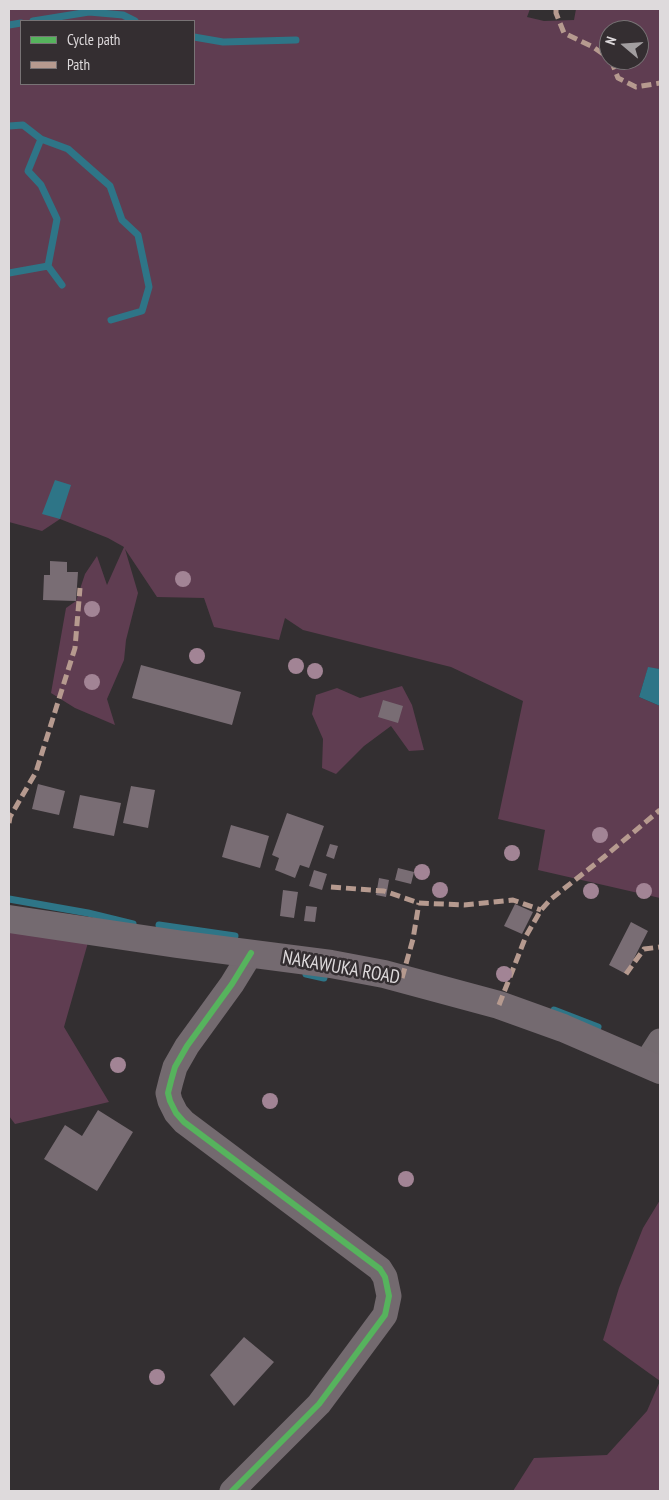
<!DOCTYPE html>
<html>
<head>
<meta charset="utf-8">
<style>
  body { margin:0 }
  #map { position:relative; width:669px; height:1500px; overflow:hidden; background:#332f31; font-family:"PT Sans Narrow",sans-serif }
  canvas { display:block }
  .frame { position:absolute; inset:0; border:10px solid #dedadc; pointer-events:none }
  .legend { position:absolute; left:20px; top:20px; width:175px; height:65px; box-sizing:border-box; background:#342e31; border:1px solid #787375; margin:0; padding:6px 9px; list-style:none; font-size:15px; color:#dedadc }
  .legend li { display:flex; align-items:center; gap:10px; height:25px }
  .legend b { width:25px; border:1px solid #787375 }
  .north { position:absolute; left:599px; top:20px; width:50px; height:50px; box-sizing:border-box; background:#342e31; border:1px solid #787375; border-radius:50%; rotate:288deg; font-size:14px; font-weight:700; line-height:20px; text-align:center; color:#dedadc }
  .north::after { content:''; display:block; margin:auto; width:18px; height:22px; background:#a29ea0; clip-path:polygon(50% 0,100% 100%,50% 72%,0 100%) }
</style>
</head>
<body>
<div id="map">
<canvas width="669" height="1500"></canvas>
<div class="frame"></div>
<ul class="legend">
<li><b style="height:6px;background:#56b35d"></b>Cycle path</li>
<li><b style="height:6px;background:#b69a8f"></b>Path</li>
</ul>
<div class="north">N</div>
</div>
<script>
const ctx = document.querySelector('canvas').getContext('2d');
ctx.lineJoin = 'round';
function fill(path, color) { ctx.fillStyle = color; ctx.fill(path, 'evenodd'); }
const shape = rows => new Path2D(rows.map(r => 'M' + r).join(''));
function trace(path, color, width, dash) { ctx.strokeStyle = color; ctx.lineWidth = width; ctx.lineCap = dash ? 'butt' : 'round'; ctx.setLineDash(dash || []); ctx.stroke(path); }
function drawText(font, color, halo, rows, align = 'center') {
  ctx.font = font + ' "PT Sans Narrow",sans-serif'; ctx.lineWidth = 5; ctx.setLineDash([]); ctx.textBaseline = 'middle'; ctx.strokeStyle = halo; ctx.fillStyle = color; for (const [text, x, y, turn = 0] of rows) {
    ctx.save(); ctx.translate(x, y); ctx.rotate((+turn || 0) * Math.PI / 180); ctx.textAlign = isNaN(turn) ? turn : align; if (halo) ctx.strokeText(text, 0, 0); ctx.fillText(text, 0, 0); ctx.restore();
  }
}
fill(shape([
  [9,9,530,9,527,17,544,21,574,20,576,9,660,9,660,669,648,668,639,697,660,706,660,898,538,870,545,830,498,819,523,701,451,667,303,630,285,618,279,640,214,627,204,598,157,597,125,549,138,593,126,640,124,660,107,699,115,725,75,708,51,693,66,608,76,601,85,574,97,556,107,585,124,547,108,538,60,519,42,531,9,522],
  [21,21,194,21,194,84,21,84],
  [609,30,639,30,639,60,609,60],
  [402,686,412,705,424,750,409,751,391,726,364,746,336,774,322,768,323,739,312,714,316,695,337,688,360,698],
  [9,921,89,939,64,1027,109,1102,15,1124,9,1116],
  [660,1200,660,1491,513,1491,534,1458,607,1455,647,1411,660,1381,603,1340,619,1288,643,1228]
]), '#5f3d51');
fill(shape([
  [55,480,71,485,60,519,42,514],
  [648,667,660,669,660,706,639,697]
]), '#2e7587');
trace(shape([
  [33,21,89,12,123,15,135,21],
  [9,25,21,23],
  [194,37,223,42,296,40],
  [9,126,23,125,41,139,28,171,41,185,57,219,48,266,62,285],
  [41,139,68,149,110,186,122,220,138,235,149,287,142,311,111,320],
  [9,273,48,266],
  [9,899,88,913,133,924],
  [159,925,235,936],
  [306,974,324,978],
  [554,1010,598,1027]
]), '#2e7587', 7);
fill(shape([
  [50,561,67,562,67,572,78,572,76,601,43,600,44,575,50,575],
  [141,665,241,692,232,725,132,698],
  [383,700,403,706,398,723,378,717],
  [38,784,65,791,59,815,32,809],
  [131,786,155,790,148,828,123,823],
  [80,795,121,803,114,836,73,828],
  [287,813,324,826,309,868,300,865,295,878,275,870,279,858,272,855],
  [231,825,269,836,260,868,222,857],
  [330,844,338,846,334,859,326,856],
  [398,868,414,872,411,884,395,880],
  [314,870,327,874,322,890,309,886],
  [379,878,389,880,386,897,376,895],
  [283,890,298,892,294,918,280,916],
  [515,904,533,912,522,934,504,926],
  [306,906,317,907,315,922,304,921],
  [631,922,648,931,626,974,609,965],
  [98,1110,133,1132,97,1191,44,1159,65,1125,82,1136],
  [244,1337,274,1362,234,1406,210,1375]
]), '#796d74');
trace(shape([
  [646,1063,660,1041],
  [232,1491,319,1404,385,1315,389,1296,385,1277,380,1269,184,1122,176,1113,170,1101,168,1093,171,1081,175,1067,187,1046,232,984,251,953]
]), '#736a6f', 25);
trace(shape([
  [9,919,177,944,331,964,384,974,499,1005,563,1028,660,1070]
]), '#746a70', 28);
trace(shape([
  [556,9,556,13,564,33,593,47,609,58],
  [611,60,618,78,636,87,660,83],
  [9,823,10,817,36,772,75,648,80,588],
  [331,887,384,891,419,903,464,905,513,900,541,910],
  [626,974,644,949,660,947],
  [402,978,413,939,419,903],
  [499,1005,526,936,541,910,551,899,604,857,660,810]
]), '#b69a8f', 5, [10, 5]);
trace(shape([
  [232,1491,319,1404,385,1315,389,1296,385,1277,380,1269,184,1122,176,1113,170,1101,168,1093,171,1081,175,1067,187,1046,232,984,251,953]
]), '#56b35d', 6);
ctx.fillStyle = '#a28495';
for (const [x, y] of [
  [183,579],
  [92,609],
  [197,656],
  [296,666],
  [315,671],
  [92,682],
  [600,835],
  [512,853],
  [422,872],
  [440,890],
  [591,891],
  [644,891],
  [504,974],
  [118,1065],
  [270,1101],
  [406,1179],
  [157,1377]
]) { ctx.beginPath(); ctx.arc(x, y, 8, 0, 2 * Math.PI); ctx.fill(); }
drawText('19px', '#dedadc', '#342e31', [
  ["NAKAWUKA ROAD",341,968,10]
]);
</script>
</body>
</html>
